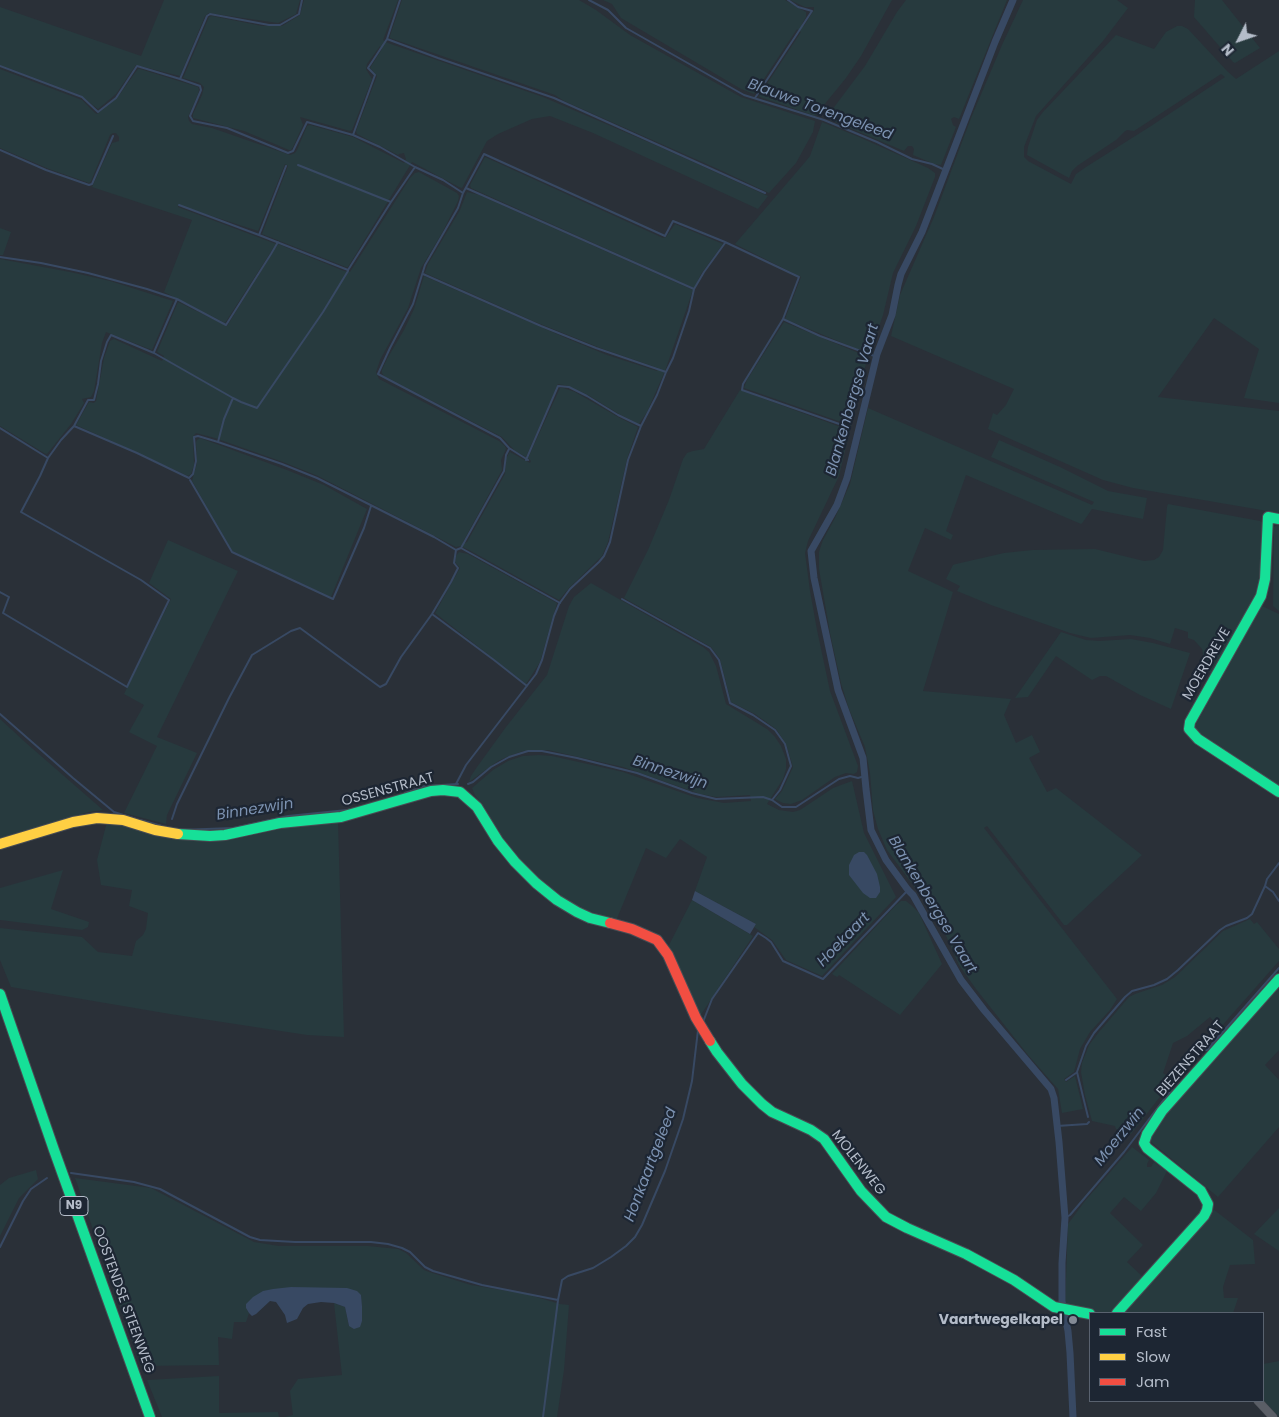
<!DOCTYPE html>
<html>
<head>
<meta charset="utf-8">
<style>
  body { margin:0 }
  #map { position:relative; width:1279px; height:1417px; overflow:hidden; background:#2a3038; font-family:Poppins,sans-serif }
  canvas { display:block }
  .legend { position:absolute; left:1089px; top:1312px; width:175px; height:90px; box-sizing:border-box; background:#1d2633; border:1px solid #59626f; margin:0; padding:6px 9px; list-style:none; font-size:15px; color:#b4bcc9 }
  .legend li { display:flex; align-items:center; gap:10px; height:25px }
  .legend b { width:25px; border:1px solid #59626f }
  .north { position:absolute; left:1214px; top:15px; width:50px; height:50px; -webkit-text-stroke:4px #1d2633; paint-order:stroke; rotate:229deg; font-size:14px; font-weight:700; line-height:20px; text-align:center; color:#b4bcc9 }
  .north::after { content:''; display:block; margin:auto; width:18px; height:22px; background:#b4bcc9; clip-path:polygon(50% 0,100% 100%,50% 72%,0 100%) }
</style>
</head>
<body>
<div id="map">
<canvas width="1279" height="1417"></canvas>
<ul class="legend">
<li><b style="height:6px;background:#16e098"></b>Fast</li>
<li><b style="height:6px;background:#ffcf43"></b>Slow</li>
<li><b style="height:6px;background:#f24e42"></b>Jam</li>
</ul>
<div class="north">N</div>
</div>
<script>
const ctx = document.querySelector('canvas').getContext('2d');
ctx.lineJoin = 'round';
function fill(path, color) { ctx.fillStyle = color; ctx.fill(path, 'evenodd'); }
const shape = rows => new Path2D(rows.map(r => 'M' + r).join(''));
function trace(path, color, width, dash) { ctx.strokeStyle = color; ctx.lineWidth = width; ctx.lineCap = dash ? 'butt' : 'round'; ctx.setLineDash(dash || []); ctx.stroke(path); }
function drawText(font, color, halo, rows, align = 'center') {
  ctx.font = font + ' Poppins,sans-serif'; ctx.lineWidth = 4.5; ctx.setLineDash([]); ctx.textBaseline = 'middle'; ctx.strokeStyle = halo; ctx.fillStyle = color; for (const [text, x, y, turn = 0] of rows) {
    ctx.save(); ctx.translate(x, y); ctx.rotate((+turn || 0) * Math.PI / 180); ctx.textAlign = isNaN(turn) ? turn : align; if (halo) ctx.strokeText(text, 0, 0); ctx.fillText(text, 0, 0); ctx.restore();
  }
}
fill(shape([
  [164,0,300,0,296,14,278,23,209,13,205,16,180,76,136,65,116,94,98,109,80,95,0,65,0,7,141,56],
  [304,0,398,0,383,40,388,43,543,97,662,148,768,196,758,209,593,133,550,116,532,119,498,134,487,141,462,188,459,187,412,162,348,267,346,267,262,234,288,166,285,164,258,231,178,205,178,207,276,244,225,323,164,292,192,220,92,187,112,143,119,141,119,137,116,133,113,133,110,135,91,181,89,183,49,169,0,148,0,69,82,100,95,113,97,114,112,102,120,94,135,73,138,69,140,69,198,87,199,90,198,94,188,117,189,121,192,124,212,128,290,155,295,153,297,150,307,126,310,125,353,137,404,163,406,159,404,153,399,154,398,155,357,134,356,131,377,76,370,68,382,49,380,46,367,64,366,69,372,79,352,130,350,131,300,117,303,125,293,147,291,150,289,150,244,131,193,118,193,114,202,95,204,87,200,83,183,78,209,17,212,16,262,26,282,26,300,15],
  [402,0,579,0,596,10,630,35,741,97,815,121,813,132,796,163,769,193,718,169,564,101,555,95,390,38,390,36],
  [603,0,785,0,806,12,806,17,802,24,804,26,814,10,814,7,805,7,790,0,892,0,861,56,846,78,815,116,760,97,759,96,801,32,797,29,754,94,741,89,621,18,612,4],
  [906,0,1007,0,959,119,954,117,951,119,953,125,956,127,941,165,934,164,913,155,914,149,912,146,908,146,904,151,826,118,865,66,897,12],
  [1023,0,1117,0,1128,8,1103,41,1036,116,1024,147,1024,157,1028,161,1071,184,1076,174,1086,167,1151,126,1225,77,1221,74,1134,131,1127,130,1124,132,1116,140,1077,166,1072,171,1069,178,1027,155,1028,147,1037,120,1043,112,1116,35,1154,49,1166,32,1177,26,1182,26,1188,29,1227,71,1236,79,1279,51,1279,403,1244,398,1259,349,1214,318,1158,397,1279,411,1279,513,1133,488,1103,480,988,429,993,413,997,415,1006,405,1014,389,891,336,900,295,934,217,971,118,1002,45],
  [1195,0,1222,0,1260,48,1235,63,1233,62,1194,17],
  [822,122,859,137,928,168,935,173,935,177,916,226,893,273,883,315,872,347,869,351,839,476,808,541,805,553,810,591,817,630,830,691,858,766,857,772,854,774,846,773,835,777,802,800,791,804,783,803,775,799,782,791,793,767,786,744,776,729,755,714,731,702,720,659,711,647,624,598,648,550,669,500,683,459,687,453,693,451,704,449,740,390,846,429,847,424,744,388,747,380,784,322,861,354,862,351,785,319,801,277,735,244,806,161,810,156],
  [485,157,663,238,666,237,675,224,723,244,701,274,694,288,471,188,470,185],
  [419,172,457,193,459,196,458,201,442,233,421,268,408,308,380,360,376,372,379,379,385,382,499,441,505,446,506,449,501,460,502,470,463,542,465,543,467,542,505,474,506,458,510,452,530,463,531,461,528,458,560,388,563,388,575,392,618,417,638,427,627,459,608,542,602,556,569,588,559,600,469,550,460,546,456,547,318,476,283,462,215,438,196,433,194,435,193,441,194,465,191,474,188,476,76,425,89,402,94,403,96,401,104,358,110,341,114,339,162,361,164,356,157,352,178,302,227,326,278,244,344,271,350,272,410,178,415,173],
  [467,192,479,195,693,290,665,371,647,412,639,424,619,414,588,395,569,386,558,384,526,457,515,451,502,437,384,376,382,373,382,370,387,359,404,330,414,309,424,276,566,338,607,355,657,371,658,368,603,349,533,321,425,273,428,264,460,210],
  [0,228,11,232,3,255,0,255],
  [0,259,70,272,110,281,173,301,152,350,106,332,102,343,94,391,91,397,82,399,84,403,71,424,47,454,44,453,0,426],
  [868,408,1092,505,1094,502,991,457,999,440,1060,467,1108,491,1147,498,1143,519,1092,509,1083,522,1081,524,966,475,946,531,953,535,951,540,925,528,908,571,953,592,923,691,1011,699,1004,715,1016,743,1032,735,1040,752,1029,758,1047,792,1056,788,1142,855,1067,925,1064,925,987,826,984,828,1117,999,1110,1010,1090,1032,1080,1049,1074,1072,1064,1079,1066,1082,1075,1076,1083,1109,1062,1113,1058,1089,1028,1055,976,989,959,965,939,920,887,850,878,829,873,810,870,773,865,747,849,709,841,683,830,633,819,569,819,552,823,540,835,518,850,484],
  [200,438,287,470,324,485,367,509,331,597,232,551,192,481,197,463,196,442,197,440],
  [1168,504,1260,521,1263,523,1260,587,1255,599,1211,673,1204,669,1202,667,1203,654,1202,649,1194,640,1188,638,1188,632,1175,628,1170,644,1150,638,1130,635,1091,638,1070,633,991,605,957,591,960,586,946,579,953,565,956,564,1004,553,1033,550,1095,549,1144,561,1154,560,1159,557,1163,550,1167,507],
  [1279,524,1279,611,1273,606,1274,527],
  [168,540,238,571,157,737,197,753,167,815,166,824,124,813,157,746,129,732,144,705,124,694,171,599,149,583],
  [459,552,468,554,557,603,540,662,526,684,435,613,460,568,455,562,456,556],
  [591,583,703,647,709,652,716,666,726,704,767,729,775,737,781,746,786,759,786,769,783,779,767,804,779,810,793,812,800,810,833,788,852,781,864,833,896,897,822,976,786,960,772,940,754,927,756,924,695,891,707,857,680,839,666,858,646,848,616,921,577,907,554,893,538,879,518,859,506,843,475,795,472,788,493,770,508,761,523,756,539,755,552,756,623,772,697,798,724,803,751,801,750,795,716,797,700,794,623,767,548,750,523,751,509,756,498,761,469,782,471,776,477,767,506,727,547,675,569,606,574,597],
  [1262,606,1279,614,1279,786,1202,735,1196,729,1196,724],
  [1061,632,1086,640,1099,641,1131,639,1153,643,1190,653,1171,709,1140,695,1106,676,1100,676,1092,680,1056,656,1028,697,1015,698],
  [0,719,25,742,103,810,89,812,0,838],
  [107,822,121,823,173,838,205,842,232,839,293,826,338,822,344,1037,307,1035,170,1014,11,987,0,960,0,928,82,937,98,952,132,956,136,941,143,935,146,929,148,913,129,906,132,890,101,885,97,860],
  [63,870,51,909,89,922,88,927,82,930,0,920,0,888],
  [692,900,753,936,700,1016,673,955,668,947],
  [901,901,906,901,911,905,919,913,942,964,900,1015,839,975,837,977,832,974,896,905],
  [1250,919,1254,924,1257,922,1279,949,1279,961,1220,1028,1210,1017,1187,1036,1173,1043,1163,1073,1173,1080,1131,1134,1116,1129,1115,1126,1092,1121,1085,1095,1081,1072,1082,1063,1089,1045,1099,1032,1129,997,1135,994,1162,985,1175,977,1223,931],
  [1279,984,1279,1050,1265,1065,1279,1080,1279,1127,1218,1197,1151,1142,1149,1139,1151,1130],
  [1132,1147,1149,1160,1147,1164,1147,1167,1151,1167,1154,1162,1167,1171,1156,1193,1141,1211,1124,1197,1110,1213,1143,1245,1127,1262,1143,1277,1109,1313,1099,1313,1065,1306,1068,1224,1085,1201],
  [36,1170,38,1179,19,1198,0,1236,0,1185,9,1178],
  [75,1178,151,1188,254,1242,279,1246,368,1246,398,1249,406,1253,424,1270,429,1272,471,1285,526,1294,560,1304,569,1305,564,1370,557,1417,285,1417,293,1415,290,1391,298,1379,342,1375,334,1303,345,1307,349,1326,362,1321,361,1295,291,1287,246,1308,249,1313,246,1322,234,1322,232,1339,218,1337,219,1365,141,1366],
  [1279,1208,1279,1251,1254,1234],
  [1213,1209,1253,1240,1255,1264,1230,1265,1223,1287,1224,1298,1238,1298,1233,1313,1122,1313,1163,1265],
  [1279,1361,1279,1417,1263,1400,1263,1364],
  [219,1376,219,1413,278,1412,279,1417,162,1417,147,1380]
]), '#273a3e');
fill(shape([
  [859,852,864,852,867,855,877,874,880,887,880,892,876,898,870,898,863,893,849,875,849,865,854,855],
  [695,891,756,924,750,934,692,900],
  [291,1287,347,1288,357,1291,361,1295,362,1306,362,1321,360,1327,354,1329,349,1326,345,1307,334,1303,321,1302,308,1304,303,1308,297,1319,287,1323,285,1315,276,1302,270,1301,256,1314,252,1316,249,1313,246,1308,246,1304,253,1297,263,1291,273,1289]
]), '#384963');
trace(shape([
  [400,0,387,39,438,58,554,98,765,193],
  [589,0,608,10,626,28,744,95,824,120,877,142,912,159,932,164,945,170],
  [0,66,82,97,98,112,116,98,137,66,180,79,207,16,210,14,269,25,280,25,299,14,302,0],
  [180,79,200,86,201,90,190,116,193,121,227,128,288,153,293,151,307,122,353,135,375,75,368,68,387,39],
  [755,98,812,11,798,7,788,0],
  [0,150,46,170,89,185,92,184,113,136],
  [298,165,391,202,415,167,380,147,353,135],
  [286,166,259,235,348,270,391,202],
  [415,167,443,180,463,193,484,154,665,236,673,221,688,227,725,242,799,277,783,319,820,336,877,357],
  [466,188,694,289,704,272,725,243],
  [463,193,458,208,425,265,413,304,390,348,378,374,500,438,509,448,528,460],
  [179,205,259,235],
  [0,257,41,263,88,273,147,289,177,299,226,325,271,254,278,242],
  [423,274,541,326,596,348,666,372,673,358,689,311,694,289],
  [783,319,743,384,742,390,845,426],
  [154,352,177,299],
  [233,398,241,402,257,408,323,312,348,271],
  [641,426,657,395,666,372],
  [0,428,48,458],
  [218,442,224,419,233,398,154,353,111,335,107,342,101,361,98,384,94,400,88,400,74,426,137,453,189,478,193,474,196,461,194,437,198,436,218,442,282,464,317,478,434,537,456,550,461,548],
  [509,449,506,455,504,471,461,548,560,603],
  [190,480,232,552,333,599,364,528,371,506],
  [0,592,9,597,3,613,127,687,169,600,141,580,21,512,40,476,48,458,61,440,74,426],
  [622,599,710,648,719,660,730,703,753,715,775,730,785,744,791,766,780,790,772,800],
  [432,614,494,660,527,686],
  [0,714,73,778,114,812,136,819],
  [456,784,466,765,536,674,542,660,554,616,559,604,570,589,599,562,604,556,610,542,628,460,641,426,618,415,587,396,569,387,558,386,526,460],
  [468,784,473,782,491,767,509,757,528,751,542,751,577,758,637,773,692,793,716,799,763,797,772,800,782,807,796,807,839,779,850,776,858,778,865,776],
  [405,793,425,786,458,784],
  [172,819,177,804,229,698,252,655,291,631,300,628,380,687,386,684,401,657,432,614,451,582,458,568,454,563,456,550],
  [140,820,162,826],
  [179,830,233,828,288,816,347,810,362,807],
  [1279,863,1267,879,1265,886,1273,892,1279,901],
  [703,1022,712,999,758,933,766,938,771,942,783,961,823,979,908,890],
  [1195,1051,1207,1050,1279,968],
  [1066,1080,1076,1073],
  [1088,1117,1077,1072,1086,1046,1094,1033,1125,997,1132,991,1154,985,1167,979,1178,970,1220,930,1226,926,1247,918,1252,914,1265,886],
  [1057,1126,1087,1124,1089,1122],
  [71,1173,134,1182,160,1189,250,1237,260,1240,295,1242,371,1242,388,1244,402,1248,410,1252,425,1267,433,1271,482,1285,558,1300],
  [1065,1218,1070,1215,1124,1152,1178,1081,1183,1064],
  [0,1247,23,1201,31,1189,47,1178],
  [543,1417,558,1300,562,1280,568,1276,593,1268,611,1257,626,1246,635,1237,642,1225,665,1171,683,1119,692,1081,698,1030]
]), '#384963', 2);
trace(shape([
  [1013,0,995,42,922,232,901,274,898,285,892,315,877,354,847,478,837,505,811,551,814,578,838,690,863,758,866,789,871,830,886,860,908,890,913,895,961,980,984,1010,1051,1089,1054,1098,1059,1142,1065,1218,1062,1263,1062,1301,1068,1331,1070,1353,1073,1417]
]), '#384963', 7);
const street = shape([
  [1258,1401,1273,1417]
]);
const fast = shape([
  [1279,519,1268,517,1265,579,1261,596,1190,722,1189,729,1198,739,1279,792],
  [178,834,210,836,225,835,280,823,341,817,431,791,443,790,460,792,477,807,498,841,515,862,536,883,557,900,577,912,590,918,610,923],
  [0,994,54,1150,150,1417],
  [710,1041,717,1052,742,1084,762,1104,772,1112,811,1130,824,1139,861,1191,886,1217,907,1228,966,1254,1014,1280,1054,1307,1090,1314],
  [1117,1313,1204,1216,1207,1210,1208,1204,1201,1191,1147,1148,1144,1143,1147,1134,1162,1111,1279,979]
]);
const slow = shape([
  [0,844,73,822,97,818,123,820,155,830,178,834]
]);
const jam = shape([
  [610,923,632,929,657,940,668,955,696,1018,710,1041]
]);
trace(street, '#484c53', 9);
trace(fast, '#484c53', 12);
trace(slow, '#484c53', 12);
trace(jam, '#484c53', 12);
trace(street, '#5a5e66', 8);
trace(fast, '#16e098', 10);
trace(slow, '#ffcf43', 10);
trace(jam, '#f24e42', 10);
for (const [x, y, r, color] of [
  [1073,1320,5,"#848b96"]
]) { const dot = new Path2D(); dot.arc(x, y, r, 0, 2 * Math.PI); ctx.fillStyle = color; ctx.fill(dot); trace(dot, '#1d2633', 2); }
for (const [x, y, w] of [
  [74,1206,28]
]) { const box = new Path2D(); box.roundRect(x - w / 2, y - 9.5, w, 19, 4); ctx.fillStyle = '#1d2633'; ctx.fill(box); trace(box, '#b4bcc9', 1); }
drawText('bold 12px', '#b4bcc9', null, [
  ["N9",74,1206]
]);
drawText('14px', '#b4bcc9', '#1d2633', [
  ["MOERDREVE",1207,664,-60],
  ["OSSENSTRAAT",388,790,-15],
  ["BIEZENSTRAAT",1191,1059,-49],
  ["MOLENWEG",858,1163,52],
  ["OOSTENDSE STEENWEG",123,1300,70]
]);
drawText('bold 14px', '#b4bcc9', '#1d2633', [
  ["Vaartwegelkapel",1063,1320]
], 'right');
drawText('italic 15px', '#7c92b1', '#1d2633', [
  ["Blauwe Torengeleed",820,110,20],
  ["Blankenbergse Vaart",853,400,-74],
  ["Binnezwijn",670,773,18],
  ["Binnezwijn",255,810,-9],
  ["Blankenbergse Vaart",932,905,59],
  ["Hoekaart",844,940,-46],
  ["Moerzwin",1120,1137,-51],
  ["Honkaartgeleed",651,1165,-69]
]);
</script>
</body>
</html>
